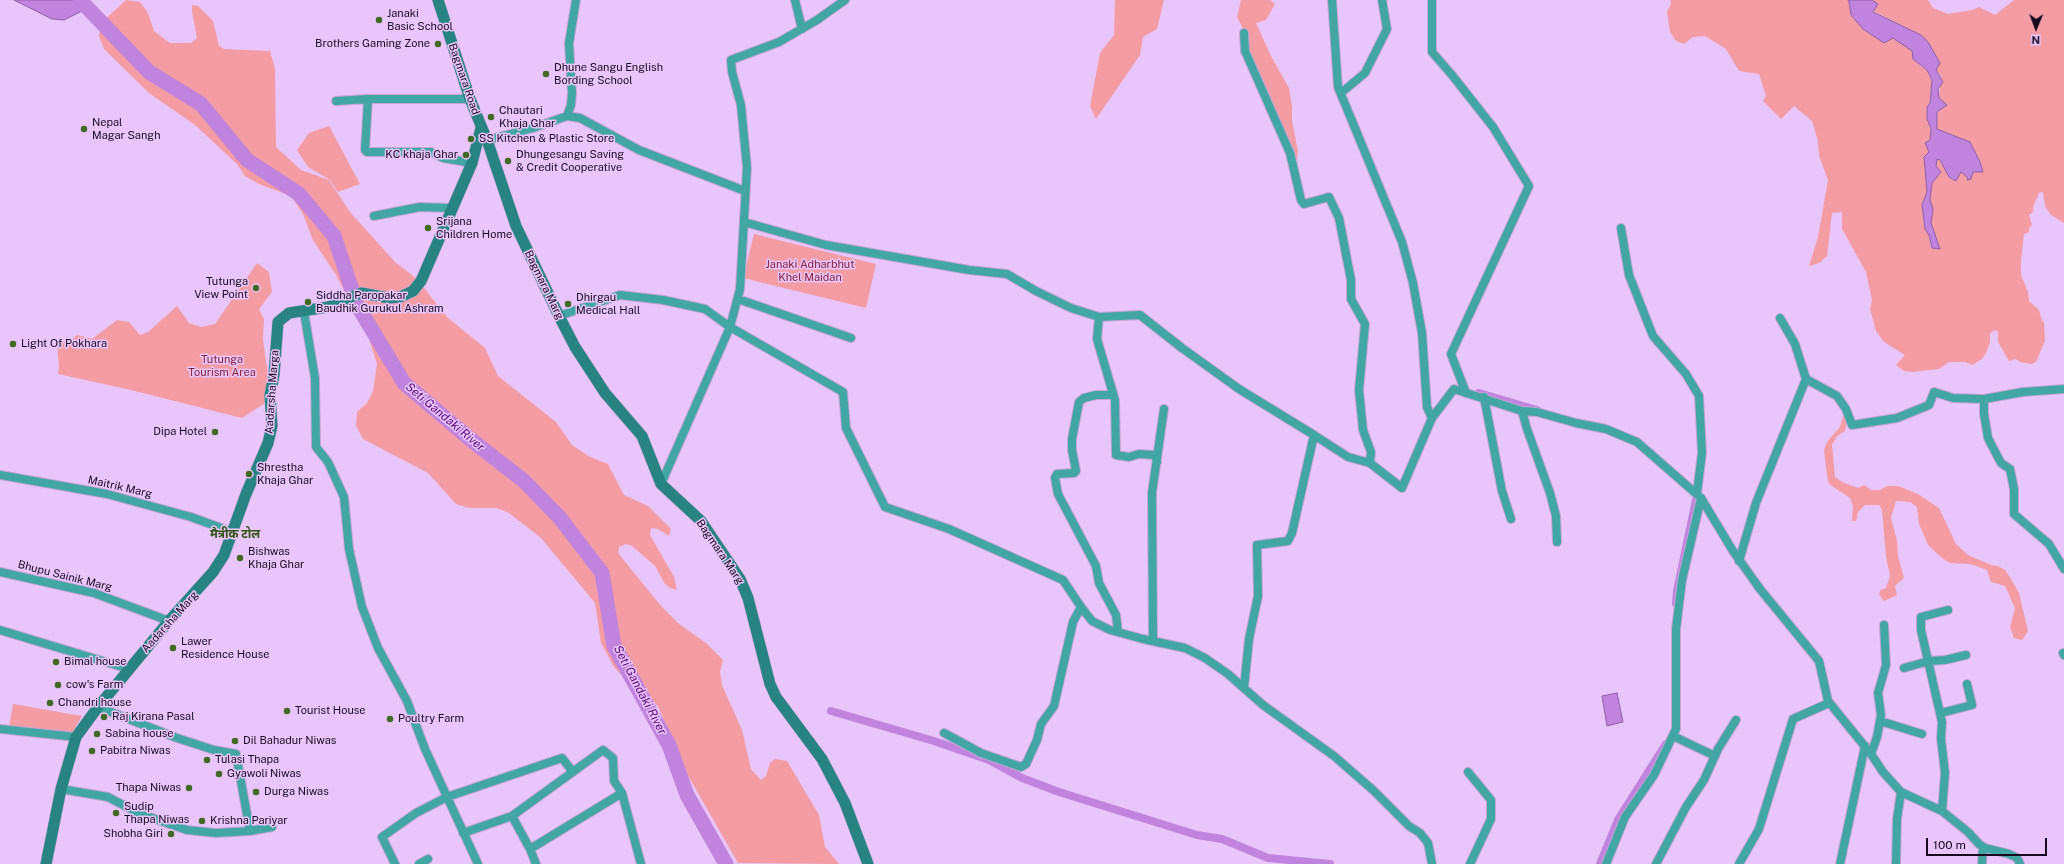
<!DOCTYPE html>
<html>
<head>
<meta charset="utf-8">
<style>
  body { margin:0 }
  #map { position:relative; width:2064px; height:864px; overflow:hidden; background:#e8c6fb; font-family:"Public Sans",sans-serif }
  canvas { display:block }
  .north { position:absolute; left:2016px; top:8px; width:40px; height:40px; -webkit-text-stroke:3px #e8c6fb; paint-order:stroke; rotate:181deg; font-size:11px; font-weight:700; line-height:16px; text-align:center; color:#190920 }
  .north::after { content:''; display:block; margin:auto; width:14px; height:18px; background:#190920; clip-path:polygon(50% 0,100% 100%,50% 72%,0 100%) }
  .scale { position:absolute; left:1926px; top:838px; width:121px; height:18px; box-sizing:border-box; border:2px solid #190920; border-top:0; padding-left:5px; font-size:12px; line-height:14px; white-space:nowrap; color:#190920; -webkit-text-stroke:3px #e8c6fb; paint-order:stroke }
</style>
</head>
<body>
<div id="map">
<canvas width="2064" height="864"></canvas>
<div class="north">N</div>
<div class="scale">100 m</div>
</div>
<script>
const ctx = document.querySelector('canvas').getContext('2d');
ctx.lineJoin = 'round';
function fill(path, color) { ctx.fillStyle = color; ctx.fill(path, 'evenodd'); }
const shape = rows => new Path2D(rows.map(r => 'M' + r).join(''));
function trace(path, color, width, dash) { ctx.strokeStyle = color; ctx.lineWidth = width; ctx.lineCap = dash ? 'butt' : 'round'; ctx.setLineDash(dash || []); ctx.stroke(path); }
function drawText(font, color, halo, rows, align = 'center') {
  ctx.font = font + ' "Public Sans","Noto Sans Devanagari",sans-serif'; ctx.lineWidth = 3; ctx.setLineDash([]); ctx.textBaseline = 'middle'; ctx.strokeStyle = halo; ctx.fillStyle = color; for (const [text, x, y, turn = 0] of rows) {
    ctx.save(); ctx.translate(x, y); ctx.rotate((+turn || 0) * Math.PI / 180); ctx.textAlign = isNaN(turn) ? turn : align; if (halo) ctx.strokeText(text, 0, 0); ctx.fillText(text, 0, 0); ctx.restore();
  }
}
fill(shape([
  [126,0,140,2,148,13,154,31,170,43,191,43,197,38,192,12,192,5,198,6,213,21,219,46,224,49,270,51,275,69,276,147,301,170,329,180,350,212,395,262,417,279,447,317,485,348,498,376,556,422,572,445,588,456,608,464,624,495,648,506,671,529,669,536,658,529,651,528,650,535,674,577,677,590,670,588,665,584,655,566,632,546,626,544,619,547,618,553,661,606,679,624,706,643,723,660,720,672,722,685,742,730,751,769,761,780,766,776,770,763,775,759,787,761,819,815,825,847,839,864,738,863,687,774,658,706,628,682,614,667,601,643,595,603,541,538,509,513,497,508,469,508,456,504,428,473,363,439,356,426,357,412,367,403,373,391,377,364,368,336,336,275,313,240,303,214,291,196,259,184,245,176,237,164,195,125,149,93,104,49,99,36,101,23],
  [1115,0,1164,0,1157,29,1143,37,1140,55,1096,119,1090,106,1100,53,1114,35],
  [1241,0,1270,0,1275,4,1266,20,1256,23,1271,56,1289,88,1292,106,1292,121,1298,151,1296,168,1247,52,1247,36,1237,17],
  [1670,0,1848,0,1849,2,1851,15,1863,29,1884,43,1893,38,1913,51,1919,65,1927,70,1932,81,1927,119,1931,129,1930,140,1926,143,1929,152,1924,158,1927,192,1922,205,1925,229,1929,235,1931,248,1940,248,1931,223,1933,209,1930,200,1932,183,1941,172,1936,166,1937,158,1940,160,1949,177,1956,181,1961,171,1968,178,1973,176,1973,172,1983,172,1980,162,1970,142,1937,129,1936,115,1941,109,1942,101,1939,98,1941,76,1936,70,1940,63,1932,50,1931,46,1921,35,1873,11,1878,4,1872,0,1928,0,1933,8,1948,14,1972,10,1979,7,1995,15,2014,0,2064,0,2064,223,2051,215,2045,206,2043,192,2039,193,2033,207,2033,212,2029,215,2032,225,2029,228,2029,232,2024,234,2021,261,2021,275,2028,292,2029,301,2039,310,2042,321,2044,322,2045,341,2036,362,2032,364,2020,362,2016,359,2009,361,1998,342,1998,332,1996,330,1990,333,1990,342,1986,353,1982,359,1972,365,1965,362,1949,362,1939,369,1913,372,1904,371,1896,365,1905,355,1884,342,1876,331,1870,309,1872,300,1866,272,1842,229,1842,212,1832,213,1827,256,1819,263,1809,266,1818,237,1828,180,1819,156,1818,141,1812,121,1794,106,1781,119,1763,101,1766,96,1759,74,1739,71,1726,49,1705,36,1693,37,1684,44,1676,41,1670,32,1667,12,1671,4],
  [329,126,360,184,338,192,330,180,308,167,297,150,309,133],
  [754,234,876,264,866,308,743,278],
  [257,263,269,272,272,292,259,309,264,319,263,340,269,381,264,404,242,418,131,390,58,374,59,367,57,342,73,339,77,335,92,339,117,320,129,322,140,335,148,332,177,306,189,323,201,327,215,324],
  [1844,413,1847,419,1845,431,1837,436,1832,445,1835,477,1844,483,1858,488,1864,485,1871,490,1880,490,1887,486,1898,486,1918,494,1939,508,1956,544,1968,555,1991,565,1998,566,2005,570,2011,579,2019,593,2028,631,2022,640,2014,638,2010,627,2015,608,2005,586,1991,582,1987,570,1970,564,1950,563,1942,558,1928,545,1919,524,1917,507,1910,502,1896,501,1891,518,1897,541,1898,556,1904,578,1895,586,1897,595,1884,601,1879,594,1881,590,1886,588,1890,576,1886,557,1882,510,1879,505,1865,505,1858,512,1856,521,1852,521,1853,506,1850,498,1829,484,1827,475,1824,450,1827,442,1840,427],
  [13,704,82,716,71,735,9,727]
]), '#f39ca3');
const water = shape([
  [14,0,89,0,88,8,64,20,52,19,14,0],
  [1848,0,1872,0,1878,4,1873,12,1921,35,1928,42,1940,63,1936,70,1943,82,1938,89,1939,98,1947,105,1937,112,1937,129,1970,142,1980,162,1983,172,1973,172,1971,179,1967,180,1968,178,1961,172,1956,181,1949,177,1940,160,1937,159,1936,166,1941,172,1932,183,1930,200,1933,209,1931,223,1940,249,1932,248,1929,235,1925,229,1922,205,1927,192,1924,157,1929,152,1925,143,1930,140,1931,129,1927,119,1927,107,1930,103,1932,80,1927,70,1913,59,1912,51,1893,38,1884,43,1863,29,1851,15,1849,2,1848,0],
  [1617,693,1623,722,1607,726,1602,696,1617,693]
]);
fill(water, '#c083de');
trace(water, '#8e5ea5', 1);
trace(shape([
  [1479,393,1537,410],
  [1676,603,1677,591,1696,500],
  [831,711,934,741,989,760,1022,778,1059,792,1197,835,1222,839,1268,858,1330,864],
  [1600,864,1618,820,1666,744]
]), '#c083de', 8);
trace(shape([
  [80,0,149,72,201,104,247,160,299,194,334,236,357,305,404,383,470,439,524,481,560,518,602,573,614,646,669,745,687,795,726,864]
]), '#c083de', 15);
const street = shape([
  [795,0,802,29],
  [1332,0,1338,87,1402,242,1413,283,1422,333,1427,407,1432,418],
  [1432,0,1432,52,1452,75,1493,127,1529,186,1451,354,1466,393],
  [1244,33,1245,51,1290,153,1301,200,1304,204,1329,197,1339,218,1351,280,1351,299,1365,324,1359,390,1363,430,1371,452,1370,463],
  [1341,93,1365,73,1387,29,1382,0],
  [368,99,470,99],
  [336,101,368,99,365,150,367,152,431,152,443,158,472,163],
  [567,116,571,105,572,93,569,43,576,0],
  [487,140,533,128,567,116,580,118,639,150,745,191],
  [374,216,420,207,451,208],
  [744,222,826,245,969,270,1007,274,1036,291,1071,308,1099,317],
  [1621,228,1629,275,1653,336,1686,374,1699,396,1702,453,1697,493],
  [738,299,851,338],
  [304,312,315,378,316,447,328,462,344,497,349,549,362,607,378,648,407,701,425,749,478,864],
  [559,316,620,295,663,300,705,309,730,327,843,392,846,428,885,507,949,529,1063,580,1081,607,1092,621,1110,630,1143,639,1185,648,1205,658,1228,674,1263,705,1334,756,1373,790,1409,826,1420,833,1428,843,1432,864],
  [1780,318,1795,344,1806,379],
  [2064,389,2023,392,1984,399,1984,414,1988,438,2001,463,2010,469,2014,489,2014,514,2049,544,2064,569],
  [1113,395,1096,395,1084,398,1079,402,1072,439,1072,450,1076,471,1074,473,1057,474,1055,478,1058,494,1096,566,1099,583,1116,615,1118,632],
  [1484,397,1502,491,1511,519],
  [1522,411,1527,429,1550,493,1556,516,1557,542],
  [1157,462,1155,455,1139,454,1129,457,1116,455,1115,400,1097,339,1099,317,1140,315,1182,348,1239,389,1314,435],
  [0,475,107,494,191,517,232,532],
  [661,484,730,327,740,289,747,168,741,105,732,72,731,60,779,42,817,20,845,0],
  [1739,561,1756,503,1806,379,1837,396,1846,409,1852,425,1897,418,1929,405,1934,392,1953,398,1984,399],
  [0,572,94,593,169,621],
  [0,630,129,669],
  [1153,641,1152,493,1164,409],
  [2063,653,2064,655],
  [1904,668,1929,661,1945,660,1966,655],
  [1244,688,1249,639,1258,596,1257,545,1288,541,1292,533,1314,435,1348,457,1370,463,1402,488,1432,418,1454,389,1522,411,1537,412,1576,423,1606,429,1637,442,1701,498,1733,551,1760,589,1819,661,1828,701,1871,754,1883,772,1901,792,1942,811,1968,832,1979,844,1985,848,2009,854,2017,858,2020,864],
  [1941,713,1972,705,1967,684],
  [1880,721,1922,734],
  [0,729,76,737],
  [944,733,981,753,1021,767,1026,764,1037,740,1041,724,1054,706,1073,622,1081,607],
  [1673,736,1715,756],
  [1871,754,1877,737,1881,715,1878,693,1886,665,1884,625],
  [1468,772,1491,800,1491,819,1470,864],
  [61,789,108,797,138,813,187,830,216,833,250,831,236,754,214,750,177,738,98,707],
  [1942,811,1945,773,1941,738,1942,722,1921,630,1921,617,1948,610],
  [512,816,530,849],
  [250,831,272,827],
  [463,833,512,816,603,750,613,758,614,781,622,793,641,864],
  [395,864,382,837,416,813,447,797,562,758,573,772],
  [419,864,428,859],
  [536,864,530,849,622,793],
  [1606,864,1625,817,1654,775,1676,729,1676,629,1682,580,1701,498],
  [1656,864,1686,807,1704,780,1718,749,1736,720],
  [1739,864,1759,829,1793,719,1829,703],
  [1840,864,1865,746],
  [1896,864,1897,819,1901,792],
  [1982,864,1983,847]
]);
const secondary = shape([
  [438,0,470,99,487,140,516,226,559,316,575,347,605,393,642,436,661,484,701,521,740,579,748,598,770,684,776,697,822,759,845,803,868,864],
  [46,864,61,789,76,737,98,707,169,621,213,572,224,555,246,494,268,443,272,426,270,395,274,375,278,322,289,313,328,307,361,293,389,298,400,297,413,291,421,281,472,163,481,128]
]);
trace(street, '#c3a4d4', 10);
trace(secondary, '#c3a4d4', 12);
trace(street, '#41a6a4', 8);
trace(secondary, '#288483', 11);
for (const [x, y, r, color] of [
  [379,20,4,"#426924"],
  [438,44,4,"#426924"],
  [546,74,4,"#426924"],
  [491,117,4,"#426924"],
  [84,129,4,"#426924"],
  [471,139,4,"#426924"],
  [466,155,4,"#426924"],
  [508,161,4,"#426924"],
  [428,228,4,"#426924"],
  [256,288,4,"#426924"],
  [308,302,4,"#426924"],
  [568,304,4,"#426924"],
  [13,344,4,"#426924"],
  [215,432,4,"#426924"],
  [249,474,4,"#426924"],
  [240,558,4,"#426924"],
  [173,648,4,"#426924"],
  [56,662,4,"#426924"],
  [58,685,4,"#426924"],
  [50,703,4,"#426924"],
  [287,711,4,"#426924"],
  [104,717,4,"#426924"],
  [390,719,4,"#426924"],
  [97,734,4,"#426924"],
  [235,741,4,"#426924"],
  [92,751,4,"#426924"],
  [207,760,4,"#426924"],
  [219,774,4,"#426924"],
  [189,788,4,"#426924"],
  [256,792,4,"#426924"],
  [116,813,4,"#426924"],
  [202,821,4,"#426924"],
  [171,834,4,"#426924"]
]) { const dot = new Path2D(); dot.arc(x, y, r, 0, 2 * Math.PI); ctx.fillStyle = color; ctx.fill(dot); trace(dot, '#e8c6fb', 1.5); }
drawText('11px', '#190920', '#e8c6fb', [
  ["Janaki",387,14],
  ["Basic School",387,27],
  ["Brothers Gaming Zone",430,44,"right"],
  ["Dhune Sangu English",554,68],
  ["Bording School",554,81],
  ["Chautari",499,111],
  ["Khaja Ghar",499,124],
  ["Nepal",92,123],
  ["Magar Sangh",92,136],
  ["SS Kitchen & Plastic Store",479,139],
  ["KC khaja Ghar",458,155,"right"],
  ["Dhungesangu Saving",516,155],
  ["& Credit Cooperative",516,168],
  ["Srijana",436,222],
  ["Children Home",436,235],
  ["Tutunga",248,282,"right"],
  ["View Point",248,295,"right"],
  ["Siddha Paropakar",316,296],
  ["Baudhik Gurukul Ashram",316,309],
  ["Dhirgau",576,298],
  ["Medical Hall",576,311],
  ["Light Of Pokhara",21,344],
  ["Dipa Hotel",207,432,"right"],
  ["Shrestha",257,468],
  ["Khaja Ghar",257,481],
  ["Bishwas",248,552],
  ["Khaja Ghar",248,565],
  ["Lawer",181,642],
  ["Residence House",181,655],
  ["Bimal house",64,662],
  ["cow's Farm",66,685],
  ["Chandri house",58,703],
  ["Tourist House",295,711],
  ["Raj Kirana Pasal",112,717],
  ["Poultry Farm",398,719],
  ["Sabina house",105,734],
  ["Dil Bahadur Niwas",243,741],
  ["Pabitra Niwas",100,751],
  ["Tulasi Thapa",215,760],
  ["Gyawoli Niwas",227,774],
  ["Thapa Niwas",181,788,"right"],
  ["Durga Niwas",264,792],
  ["Sudip",124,807],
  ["Thapa Niwas",124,820],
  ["Krishna Pariyar",210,821],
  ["Shobha Giri",163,834,"right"]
], 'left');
drawText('11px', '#190920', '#e8c6fb', [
  ["Bagmara Road",464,79,71],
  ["Bagmara Marg",544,285,64],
  ["Aadarsha Marga",272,392,-86],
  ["Maitrik Marg",120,487,13],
  ["Bagmara Marg",720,552,56],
  ["Bhupu Sainik Marg",65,576,14],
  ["Aadarsha Marg",170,622,-48]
]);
drawText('11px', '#881f35', '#e8c6fb', [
  ["Janaki Adharbhut",810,265],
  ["Khel Maidan",810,278],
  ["Tutunga",222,360],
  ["Tourism Area",222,373]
]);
drawText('italic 12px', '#5c037a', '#e8c6fb', [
  ["Seti Gandaki River",445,417,40],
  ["Seti Gandaki River",640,690,62]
]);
drawText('bold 12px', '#305312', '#e8c6fb', [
  ["मैत्रीक टोल",235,534]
]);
</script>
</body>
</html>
